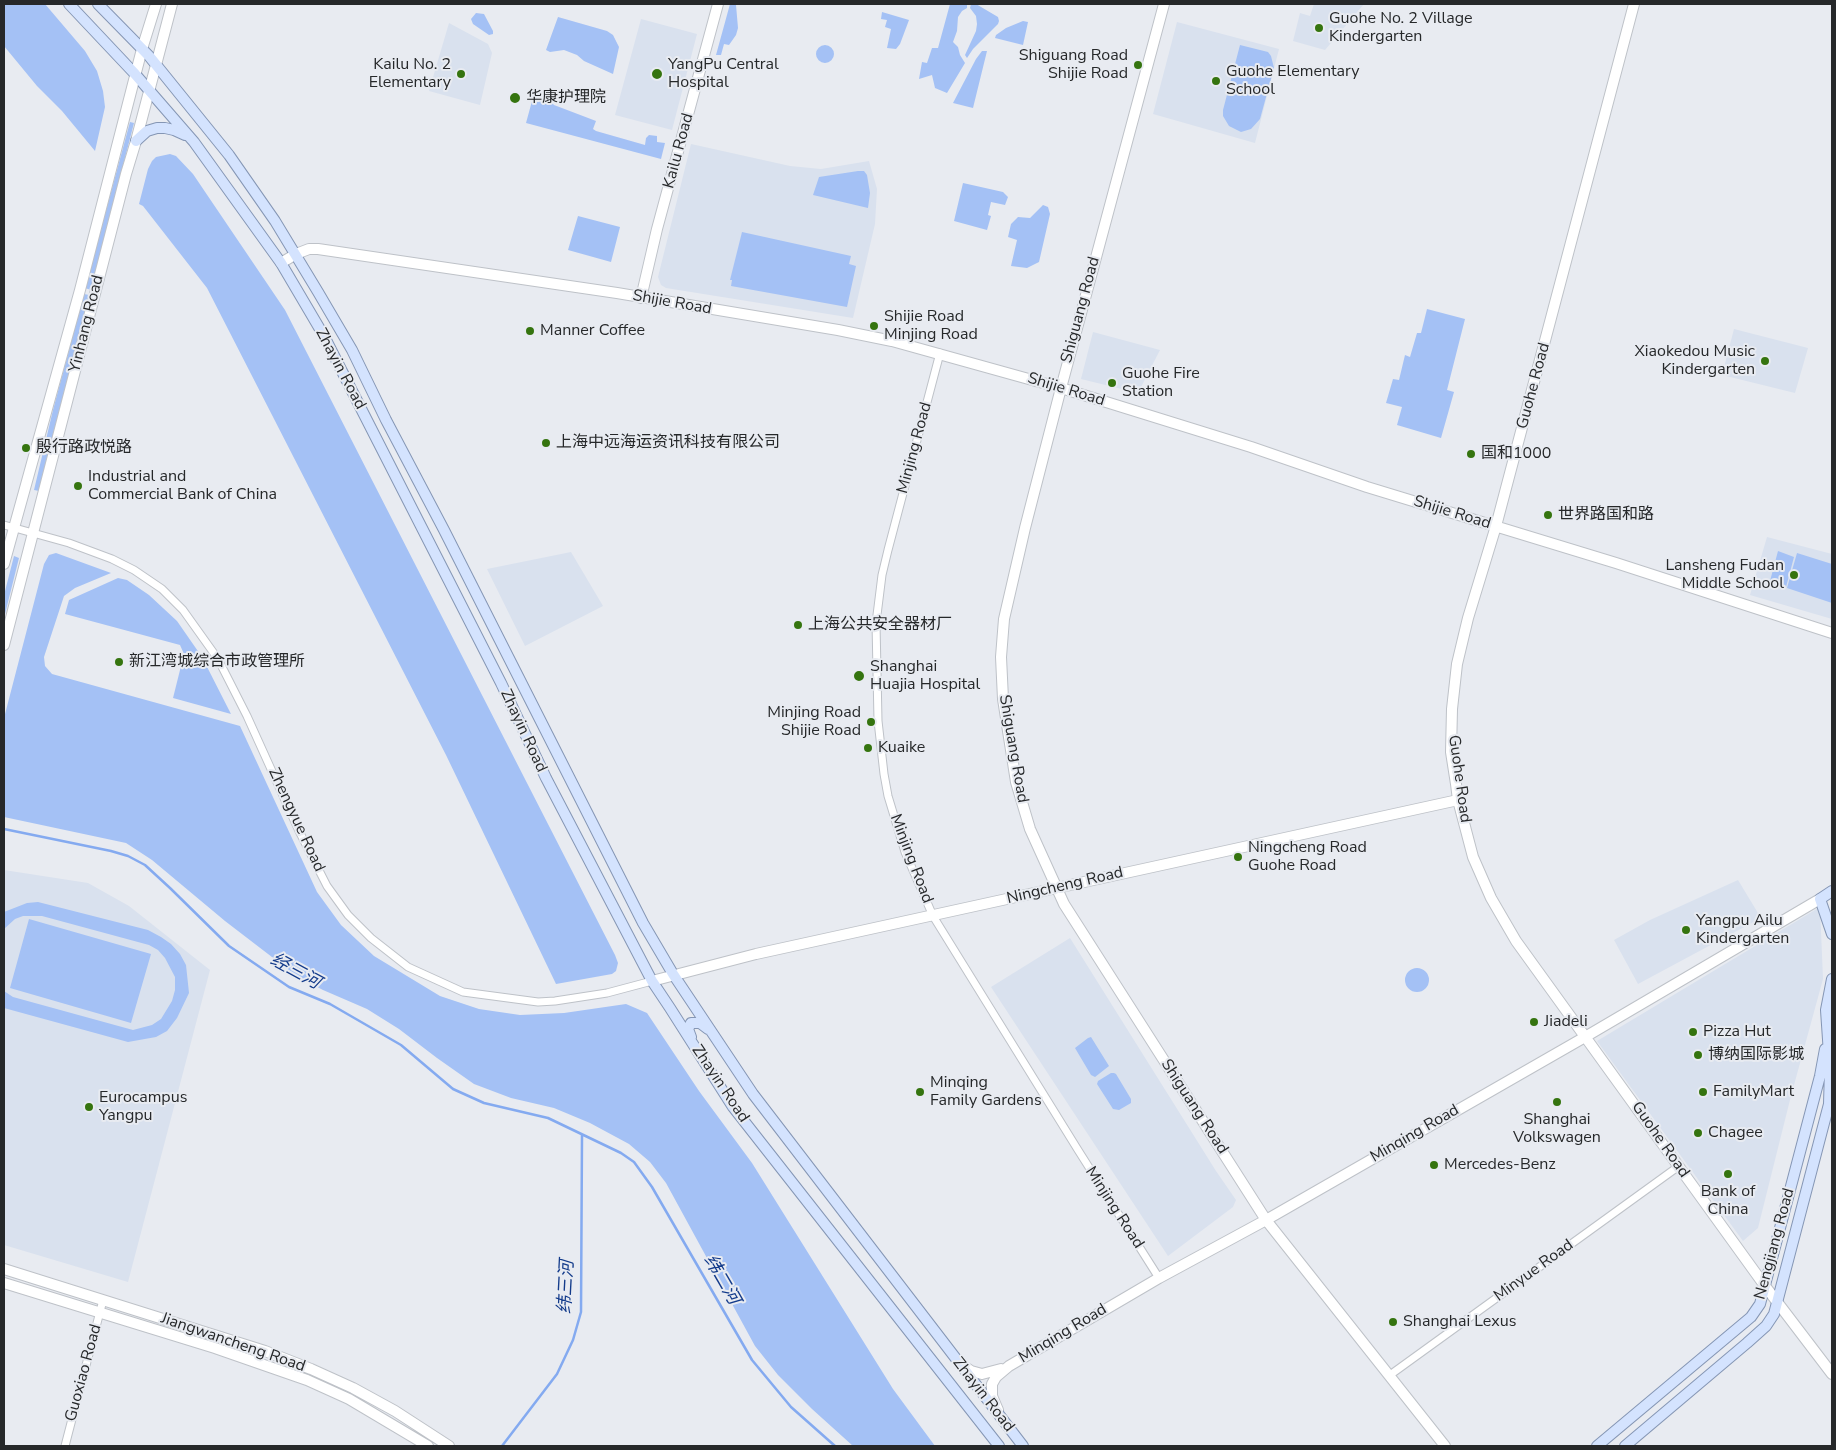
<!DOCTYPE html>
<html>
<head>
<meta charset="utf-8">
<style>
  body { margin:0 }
  #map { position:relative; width:1836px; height:1450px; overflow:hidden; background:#e8ebf1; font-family:"Nunito Sans",sans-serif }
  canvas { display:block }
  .frame { position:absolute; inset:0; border:5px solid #26282a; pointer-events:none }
</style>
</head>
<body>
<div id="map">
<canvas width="1836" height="1450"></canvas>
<div class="frame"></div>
</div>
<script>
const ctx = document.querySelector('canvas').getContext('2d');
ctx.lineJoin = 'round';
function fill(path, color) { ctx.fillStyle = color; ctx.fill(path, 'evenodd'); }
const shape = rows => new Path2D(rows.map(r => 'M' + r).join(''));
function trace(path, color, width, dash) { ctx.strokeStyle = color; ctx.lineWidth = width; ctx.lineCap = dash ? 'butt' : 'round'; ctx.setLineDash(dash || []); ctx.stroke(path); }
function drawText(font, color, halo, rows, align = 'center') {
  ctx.font = font + ' "Nunito Sans","Noto Sans SC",sans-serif'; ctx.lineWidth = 4; ctx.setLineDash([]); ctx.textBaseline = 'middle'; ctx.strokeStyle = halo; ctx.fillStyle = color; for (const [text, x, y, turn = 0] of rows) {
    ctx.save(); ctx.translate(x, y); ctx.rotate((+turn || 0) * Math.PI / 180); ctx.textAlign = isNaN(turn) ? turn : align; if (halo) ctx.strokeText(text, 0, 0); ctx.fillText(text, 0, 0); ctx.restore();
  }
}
fill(shape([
  [1314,4,1364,4,1325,50,1293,41,1300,13,1310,16],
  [641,19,697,34,672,130,615,115],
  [1177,22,1279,49,1255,143,1153,114],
  [449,23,488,44,492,53,480,105,429,91],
  [691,144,790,166,821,169,869,161,877,189,875,224,853,318,666,288,661,285,658,277],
  [1734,329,1808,348,1795,393,1722,375],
  [1093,332,1160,350,1138,393,1081,379],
  [1767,537,1832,554,1832,619,1750,595],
  [571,552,603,606,525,646,487,569],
  [4,870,88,883,129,906,210,970,128,1282,4,1245],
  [1738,880,1761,918,1638,984,1614,940,1650,920],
  [1820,907,1823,979,1791,1096,1758,1228,1743,1241,1597,1041],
  [1070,938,1216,1171,1236,1200,1233,1207,1168,1256,991,987]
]), '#d9e1ee');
fill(shape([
  [4,4,45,4,85,51,97,71,103,91,105,107,95,151,62,111,37,86,4,46],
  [730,4,736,5,738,28,736,35,729,45,724,44,721,55,716,55],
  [950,4,967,4,967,8,962,11,958,17,957,31,953,42,958,47,960,55,965,63,947,93,935,88,932,75,919,79,922,62,927,63,932,48,938,48],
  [971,4,976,4,998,17,999,21,998,24,973,49,967,58,965,55,976,31,977,24,976,16,970,8],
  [882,12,909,20,900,44,896,49,887,48,891,29,885,27,887,20,881,19],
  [476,13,484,14,493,31,493,34,489,35,473,24,471,19],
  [558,17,607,31,613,35,619,47,613,74,584,61,577,55,564,50,550,52,546,50],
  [1023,21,1028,22,1023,45,995,38,996,35,1006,28],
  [1240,45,1268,52,1271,56,1274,68,1260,119,1251,129,1241,132,1229,126,1223,116,1223,110],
  '816 54a9 9 0 1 1 18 0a9 9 0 1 1-18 0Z',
  [982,51,987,51,973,108,953,103,976,59],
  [542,92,554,105,596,121,593,129,596,131,645,145,646,138,649,135,657,136,657,142,665,143,661,159,526,123,532,101,539,102],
  [130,122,134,123,91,290,85,288],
  [170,154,176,156,193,174,285,310,615,955,618,963,616,971,612,974,556,984,446,755,207,288,143,206,139,204,148,169,152,161,156,157],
  [858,171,864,171,867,175,870,193,868,208,813,195,819,177],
  [963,183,1003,192,1008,197,1005,205,991,202,988,215,991,216,987,230,954,221],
  [1043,205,1048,207,1050,214,1039,262,1027,268,1011,266,1017,240,1008,237,1011,224,1018,217,1030,218],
  [578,216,620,227,611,262,568,250],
  [742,232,851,256,849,264,856,266,847,307,731,286,732,280,730,280],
  [84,294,89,295,39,491,34,490,53,410],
  [1427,309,1465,319,1447,390,1454,392,1441,438,1397,425,1402,407,1386,403,1393,379,1399,380,1405,355,1410,357,1417,333,1421,333],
  [1778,551,1794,557,1786,587,1770,581],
  [56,553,111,573,75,588,64,596,44,657,45,666,52,674,240,726,317,892,341,925,374,956,440,996,479,1009,520,1015,564,1013,626,1004,647,1013,699,1091,752,1163,893,1389,935,1446,853,1446,812,1409,778,1375,755,1346,666,1183,650,1162,629,1144,590,1123,554,1108,511,1098,474,1084,437,1058,399,1029,367,1009,323,990,298,977,225,921,152,860,126,843,4,817,4,718,44,564,49,555],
  [1797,553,1832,564,1832,603,1787,588],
  [14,556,19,558,4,618,4,595],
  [118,578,127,580,149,595,177,621,202,657,231,714,173,698,184,654,180,645,65,614,69,600],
  [38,902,148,930,161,937,171,944,180,954,186,965,189,993,177,1018,167,1031,156,1037,128,1042,4,1008,4,991,13,997,133,1030,152,1025,161,1019,172,1001,175,990,175,977,165,958,158,950,149,945,42,916,23,916,15,919,4,929,4,912,27,903],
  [29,919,151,954,131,1023,10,988],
  '1405 980a12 12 0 1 1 24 0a12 12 0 1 1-24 0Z',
  [1091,1037,1109,1066,1095,1077,1091,1075,1075,1048,1088,1038],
  [1111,1073,1114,1073,1116,1074,1131,1099,1131,1103,1119,1110,1113,1109,1097,1084,1098,1081]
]), '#a4c1f5');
trace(shape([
  [4,829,111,851,128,856,145,865,170,888,229,946,289,987,330,1004,401,1045,453,1089,484,1103,548,1118,621,1153,634,1162,652,1187,752,1360,791,1407,835,1446],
  [502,1446,557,1374,573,1340,581,1312,582,1135]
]), '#84aaf0', 2.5);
const street = shape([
  [940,353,888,550,882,575,876,623,878,721,884,774,888,796,905,852,933,916,1078,1150,1159,1278],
  [4,525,69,543,112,559,134,570,162,589,183,610,218,659,247,716,299,831,327,886,348,915,371,938,408,967,463,992,538,1002,555,1001,607,993,652,981],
  [1390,1375,1679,1166],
  [65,1446,103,1300]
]);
const secondary = shape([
  [1164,4,1061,388,1025,528,1004,619,1001,657,1003,699,1016,782,1030,829,1064,904,1266,1220,1445,1446],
  [1634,4,1496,526,1468,618,1457,664,1452,709,1451,752,1456,784,1458,800,1473,857,1491,898,1516,941,1765,1286,1832,1374],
  [281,263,296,254,309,249,318,249,617,293,838,330,892,341,1061,388,1251,447,1367,487,1616,563,1832,633],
  [641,298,657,229,718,4],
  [4,564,80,290,142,49,156,4],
  [4,645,126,174,136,141,172,4],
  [652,981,756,954,1458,800],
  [4,1269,265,1351,311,1369,353,1388,395,1411,449,1446],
  [4,1283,215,1348,307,1380,349,1399,428,1446],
  [962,1365,971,1371,982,1374,1001,1369],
  [998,1410,992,1396,992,1384,996,1377,1009,1366,1159,1278,1266,1220,1585,1037,1820,899]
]);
const primary = shape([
  [69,4,135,74,194,142,281,263,324,336,501,683,546,778,652,981,670,1008,733,1107,999,1446],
  [98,4,149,56,229,155,275,221,318,292,352,350,386,420,444,530,643,923,673,974,753,1094,1023,1446],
  [136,141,147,131,157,128,165,128,174,130,185,135],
  [1832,891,1820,899,1832,934],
  [691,1037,688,1029,691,1023,700,1023,708,1029],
  [1597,1446,1751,1317,1760,1304,1820,1076,1825,1049],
  [1625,1446,1747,1343,1766,1326,1774,1314,1829,1104,1830,1069,1826,1010,1832,979]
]);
trace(street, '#bec2c8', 9);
trace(secondary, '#bec2c8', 12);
trace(primary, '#8596b4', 12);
trace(street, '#fff', 7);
trace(secondary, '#fff', 10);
trace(primary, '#d4e3fe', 10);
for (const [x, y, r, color] of [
  [1319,28,5,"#35740f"],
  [1138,65,5,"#35740f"],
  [461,74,5,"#35740f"],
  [657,74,6,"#35740f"],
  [1216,81,5,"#35740f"],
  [515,98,6,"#35740f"],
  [874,326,5,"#35740f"],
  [530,331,5,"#35740f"],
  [1765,361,5,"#35740f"],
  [1112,383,5,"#35740f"],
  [546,443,5,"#35740f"],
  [26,448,5,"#35740f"],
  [1471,454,5,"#35740f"],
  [78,486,5,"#35740f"],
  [1548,515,5,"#35740f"],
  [1794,575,5,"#35740f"],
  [798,625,5,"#35740f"],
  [119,662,5,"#35740f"],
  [859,676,6,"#35740f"],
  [871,722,5,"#35740f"],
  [868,748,5,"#35740f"],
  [1238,857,5,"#35740f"],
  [1686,930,5,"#35740f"],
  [1534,1022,5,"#35740f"],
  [1693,1032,5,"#35740f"],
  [1698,1055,5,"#35740f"],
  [920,1092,5,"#35740f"],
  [1703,1092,5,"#35740f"],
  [1557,1102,5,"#35740f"],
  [89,1107,5,"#35740f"],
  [1698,1133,5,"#35740f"],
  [1434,1165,5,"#35740f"],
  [1728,1174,5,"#35740f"],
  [1393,1322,5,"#35740f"]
]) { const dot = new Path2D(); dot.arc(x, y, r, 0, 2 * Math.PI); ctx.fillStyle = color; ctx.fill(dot); trace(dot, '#e8ebf1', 2); }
drawText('16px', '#26282a', '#e8ebf1', [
  ["Guohe No. 2 Village",1329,19],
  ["Kindergarten",1329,37],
  ["Shiguang Road",1128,56,"right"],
  ["Shijie Road",1128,74,"right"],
  ["Kailu No. 2",451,65,"right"],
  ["Elementary",451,83,"right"],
  ["YangPu Central",668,65],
  ["Hospital",668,83],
  ["Guohe Elementary",1226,72],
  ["School",1226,90],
  ["华康护理院",526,98],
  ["Shijie Road",884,317],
  ["Minjing Road",884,335],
  ["Manner Coffee",540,331],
  ["Xiaokedou Music",1755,352,"right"],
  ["Kindergarten",1755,370,"right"],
  ["Guohe Fire",1122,374],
  ["Station",1122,392],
  ["上海中远海运资讯科技有限公司",556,443],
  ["殷行路政悦路",36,448],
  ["国和1000",1481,454],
  ["Industrial and",88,477],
  ["Commercial Bank of China",88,495],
  ["世界路国和路",1558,515],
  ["Lansheng Fudan",1784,566,"right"],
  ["Middle School",1784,584,"right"],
  ["上海公共安全器材厂",808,625],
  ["新江湾城综合市政管理所",129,662],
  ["Shanghai",870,667],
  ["Huajia Hospital",870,685],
  ["Minjing Road",861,713,"right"],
  ["Shijie Road",861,731,"right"],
  ["Kuaike",878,748],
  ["Ningcheng Road",1248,848],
  ["Guohe Road",1248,866],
  ["Yangpu Ailu",1696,921],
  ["Kindergarten",1696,939],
  ["Jiadeli",1544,1022],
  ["Pizza Hut",1703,1032],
  ["博纳国际影城",1708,1055],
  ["Minqing",930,1083],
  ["Family Gardens",930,1101],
  ["FamilyMart",1713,1092],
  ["Eurocampus",99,1098],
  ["Yangpu",99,1116],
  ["Shanghai",1557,1120,"center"],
  ["Volkswagen",1557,1138,"center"],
  ["Chagee",1708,1133],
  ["Mercedes-Benz",1444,1165],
  ["Bank of",1728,1192,"center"],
  ["China",1728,1210,"center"],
  ["Shanghai Lexus",1403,1322]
], 'left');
drawText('16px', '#26282a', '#e8ebf1', [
  ["Kailu Road",679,151,-75],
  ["Shijie Road",672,303,10],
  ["Shiguang Road",1081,310,-75],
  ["Yinhang Road",87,324,-76],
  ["Zhayin Road",340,369,62],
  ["Guohe Road",1534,386,-75],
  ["Shijie Road",1066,390,17],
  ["Minjing Road",915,448,-75],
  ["Shijie Road",1452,513,17],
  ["Zhayin Road",523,731,65],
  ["Shiguang Road",1013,749,80],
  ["Guohe Road",1459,779,82],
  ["Zhengyue Road",296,820,65],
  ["Minjing Road",911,859,69],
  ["Ningcheng Road",1065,886,-13],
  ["Zhayin Road",720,1084,56],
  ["Shiguang Road",1194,1107,57],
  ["Minqing Road",1415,1134,-30],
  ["Guohe Road",1660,1140,55],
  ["Minjing Road",1114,1208,57],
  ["Nengjiang Road",1775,1244,-75],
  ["Minyue Road",1534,1271,-36],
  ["Minqing Road",1063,1334,-31],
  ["Jiangwancheng Road",233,1343,19],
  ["Guoxiao Road",84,1373,-75],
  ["Zhayin Road",983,1395,52]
]);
drawText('italic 18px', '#133b8b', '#e8ebf1', [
  ["经三河",295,972,29],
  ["纬二河",721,1280,60],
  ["纬三河",567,1287,-87]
]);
</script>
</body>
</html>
